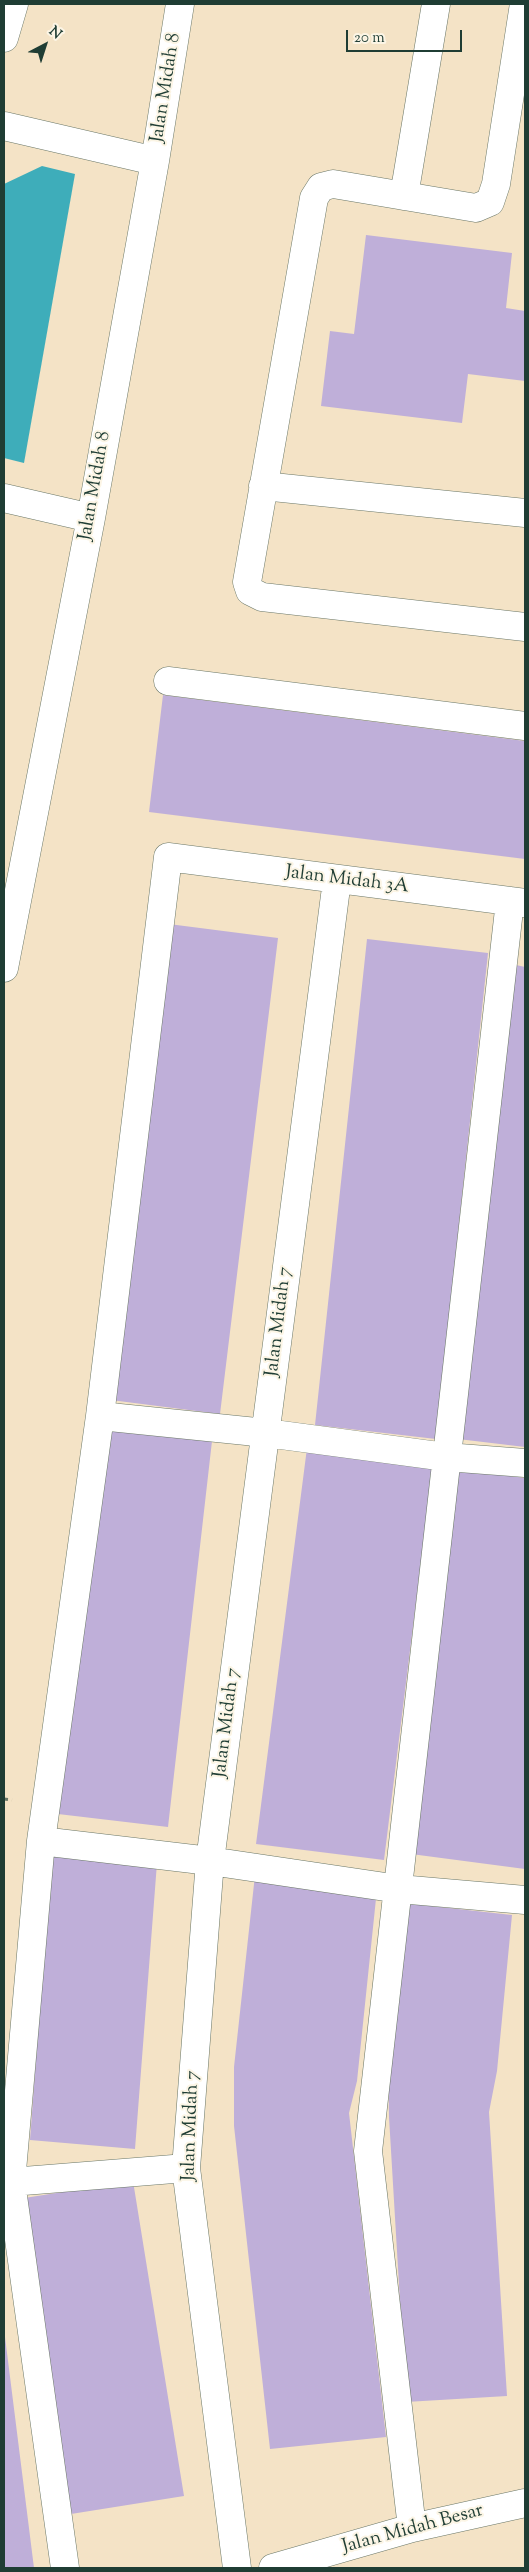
<!DOCTYPE html>
<html>
<head>
<meta charset="utf-8">
<style>
  body { margin:0 }
  #map { position:relative; width:529px; height:2572px; overflow:hidden; background:#f4e3c6; font-family:"Sorts Mill Goudy",serif }
  canvas { display:block }
  .frame { position:absolute; inset:0; border:5px solid #1f3d34; pointer-events:none }
  .north { position:absolute; left:20px; top:20px; width:50px; height:50px; -webkit-text-stroke:4px #fcf5e5; paint-order:stroke; rotate:40deg; font-size:14px; font-weight:700; line-height:20px; text-align:center; color:#1f3d34 }
  .north::after { content:''; display:block; margin:auto; width:18px; height:22px; background:#1f3d34; clip-path:polygon(50% 0,100% 100%,50% 72%,0 100%) }
  .scale { position:absolute; left:346px; top:30px; width:116px; height:22px; box-sizing:border-box; border:2px solid #1f3d34; border-top:0; padding-left:6px; font-size:15px; line-height:18px; white-space:nowrap; color:#1f3d34; -webkit-text-stroke:4px #fcf5e5; paint-order:stroke }
</style>
</head>
<body>
<div id="map">
<canvas width="529" height="2572"></canvas>
<div class="frame"></div>
<div class="north">N</div>
<div class="scale">20 m</div>
</div>
<script>
const ctx = document.querySelector('canvas').getContext('2d');
ctx.lineJoin = 'round';
function fill(path, color) { ctx.fillStyle = color; ctx.fill(path, 'evenodd'); }
const shape = rows => new Path2D(rows.map(r => 'M' + r).join(''));
function trace(path, color, width, dash) { ctx.strokeStyle = color; ctx.lineWidth = width; ctx.lineCap = dash ? 'butt' : 'round'; ctx.setLineDash(dash || []); ctx.stroke(path); }
function drawText(font, color, halo, rows, align = 'center') {
  ctx.font = font + ' "Sorts Mill Goudy",serif'; ctx.lineWidth = 4; ctx.setLineDash([]); ctx.textBaseline = 'middle'; ctx.strokeStyle = halo; ctx.fillStyle = color; for (const [text, x, y, turn = 0] of rows) {
    ctx.save(); ctx.translate(x, y); ctx.rotate((+turn || 0) * Math.PI / 180); ctx.textAlign = isNaN(turn) ? turn : align; if (halo) ctx.strokeText(text, 0, 0); ctx.fillText(text, 0, 0); ctx.restore();
  }
}
fill(shape([
  [42,166,75,174,24,463,4,458,4,184]
]), '#3eadba');
fill(shape([
  [366,235,512,253,506,308,525,311,525,381,468,374,462,423,321,406,330,331,354,334],
  [163,695,525,741,525,859,149,812],
  [161,923,278,938,220,1414,103,1399],
  [367,939,488,953,436,1439,315,1425],
  [516,965,525,967,525,1447,458,1439],
  [102,1428,212,1441,168,1827,58,1814],
  [307,1448,433,1465,384,1860,256,1844],
  [458,1469,525,1478,525,1869,411,1854],
  [51,1854,157,1863,135,2149,30,2140],
  [255,1875,377,1889,357,2081,349,2113,386,2437,270,2449,234,2126,234,2067],
  [404,1903,512,1915,497,2071,489,2112,507,2396,406,2402,389,2117,388,2059],
  [133,2181,184,2496,71,2514,18,2199],
  [4,2337,5,2337,34,2568,4,2568]
]), '#bfafd9');
const minor = shape([
  [524,4,496,184,490,202,476,208,333,184,321,187,314,198,247,582,250,591,262,597,525,627],
  [4,38,14,4],
  [4,126,155,161],
  [404,196,436,4],
  [263,486,525,513],
  [4,498,91,518],
  [168,681,525,726],
  [4,968,91,518,155,161,180,4],
  [100,1416,266,1433,446,1457,525,1463],
  [41,1841,210,1861,399,1889,525,1900],
  [11,2182,186,2168],
  [412,2528,368,2151,510,901],
  [65,2568,11,2182,41,1841,100,1416,168,857,525,903],
  [237,2568,186,2168,210,1861,337,880],
  [273,2568,412,2528,525,2503]
]);
trace(minor, '#6a7767', 29);
trace(shape([
  [4,1799,12,1800]
]), '#6a7767', 3, [4, 4]);
trace(minor, '#fff', 28);
drawText('19px', '#1f3d34', '#fcf5e5', [
  ["Jalan Midah 8",167,88,-81],
  ["Jalan Midah 8",96,486,-80],
  ["Jalan Midah 3A",347,881,7],
  ["Jalan Midah 7",280,1322,-83],
  ["Jalan Midah 7",228,1723,-83],
  ["Jalan Midah 7",192,2126,-88],
  ["Jalan Midah Besar",413,2530,-15]
]);
</script>
</body>
</html>
